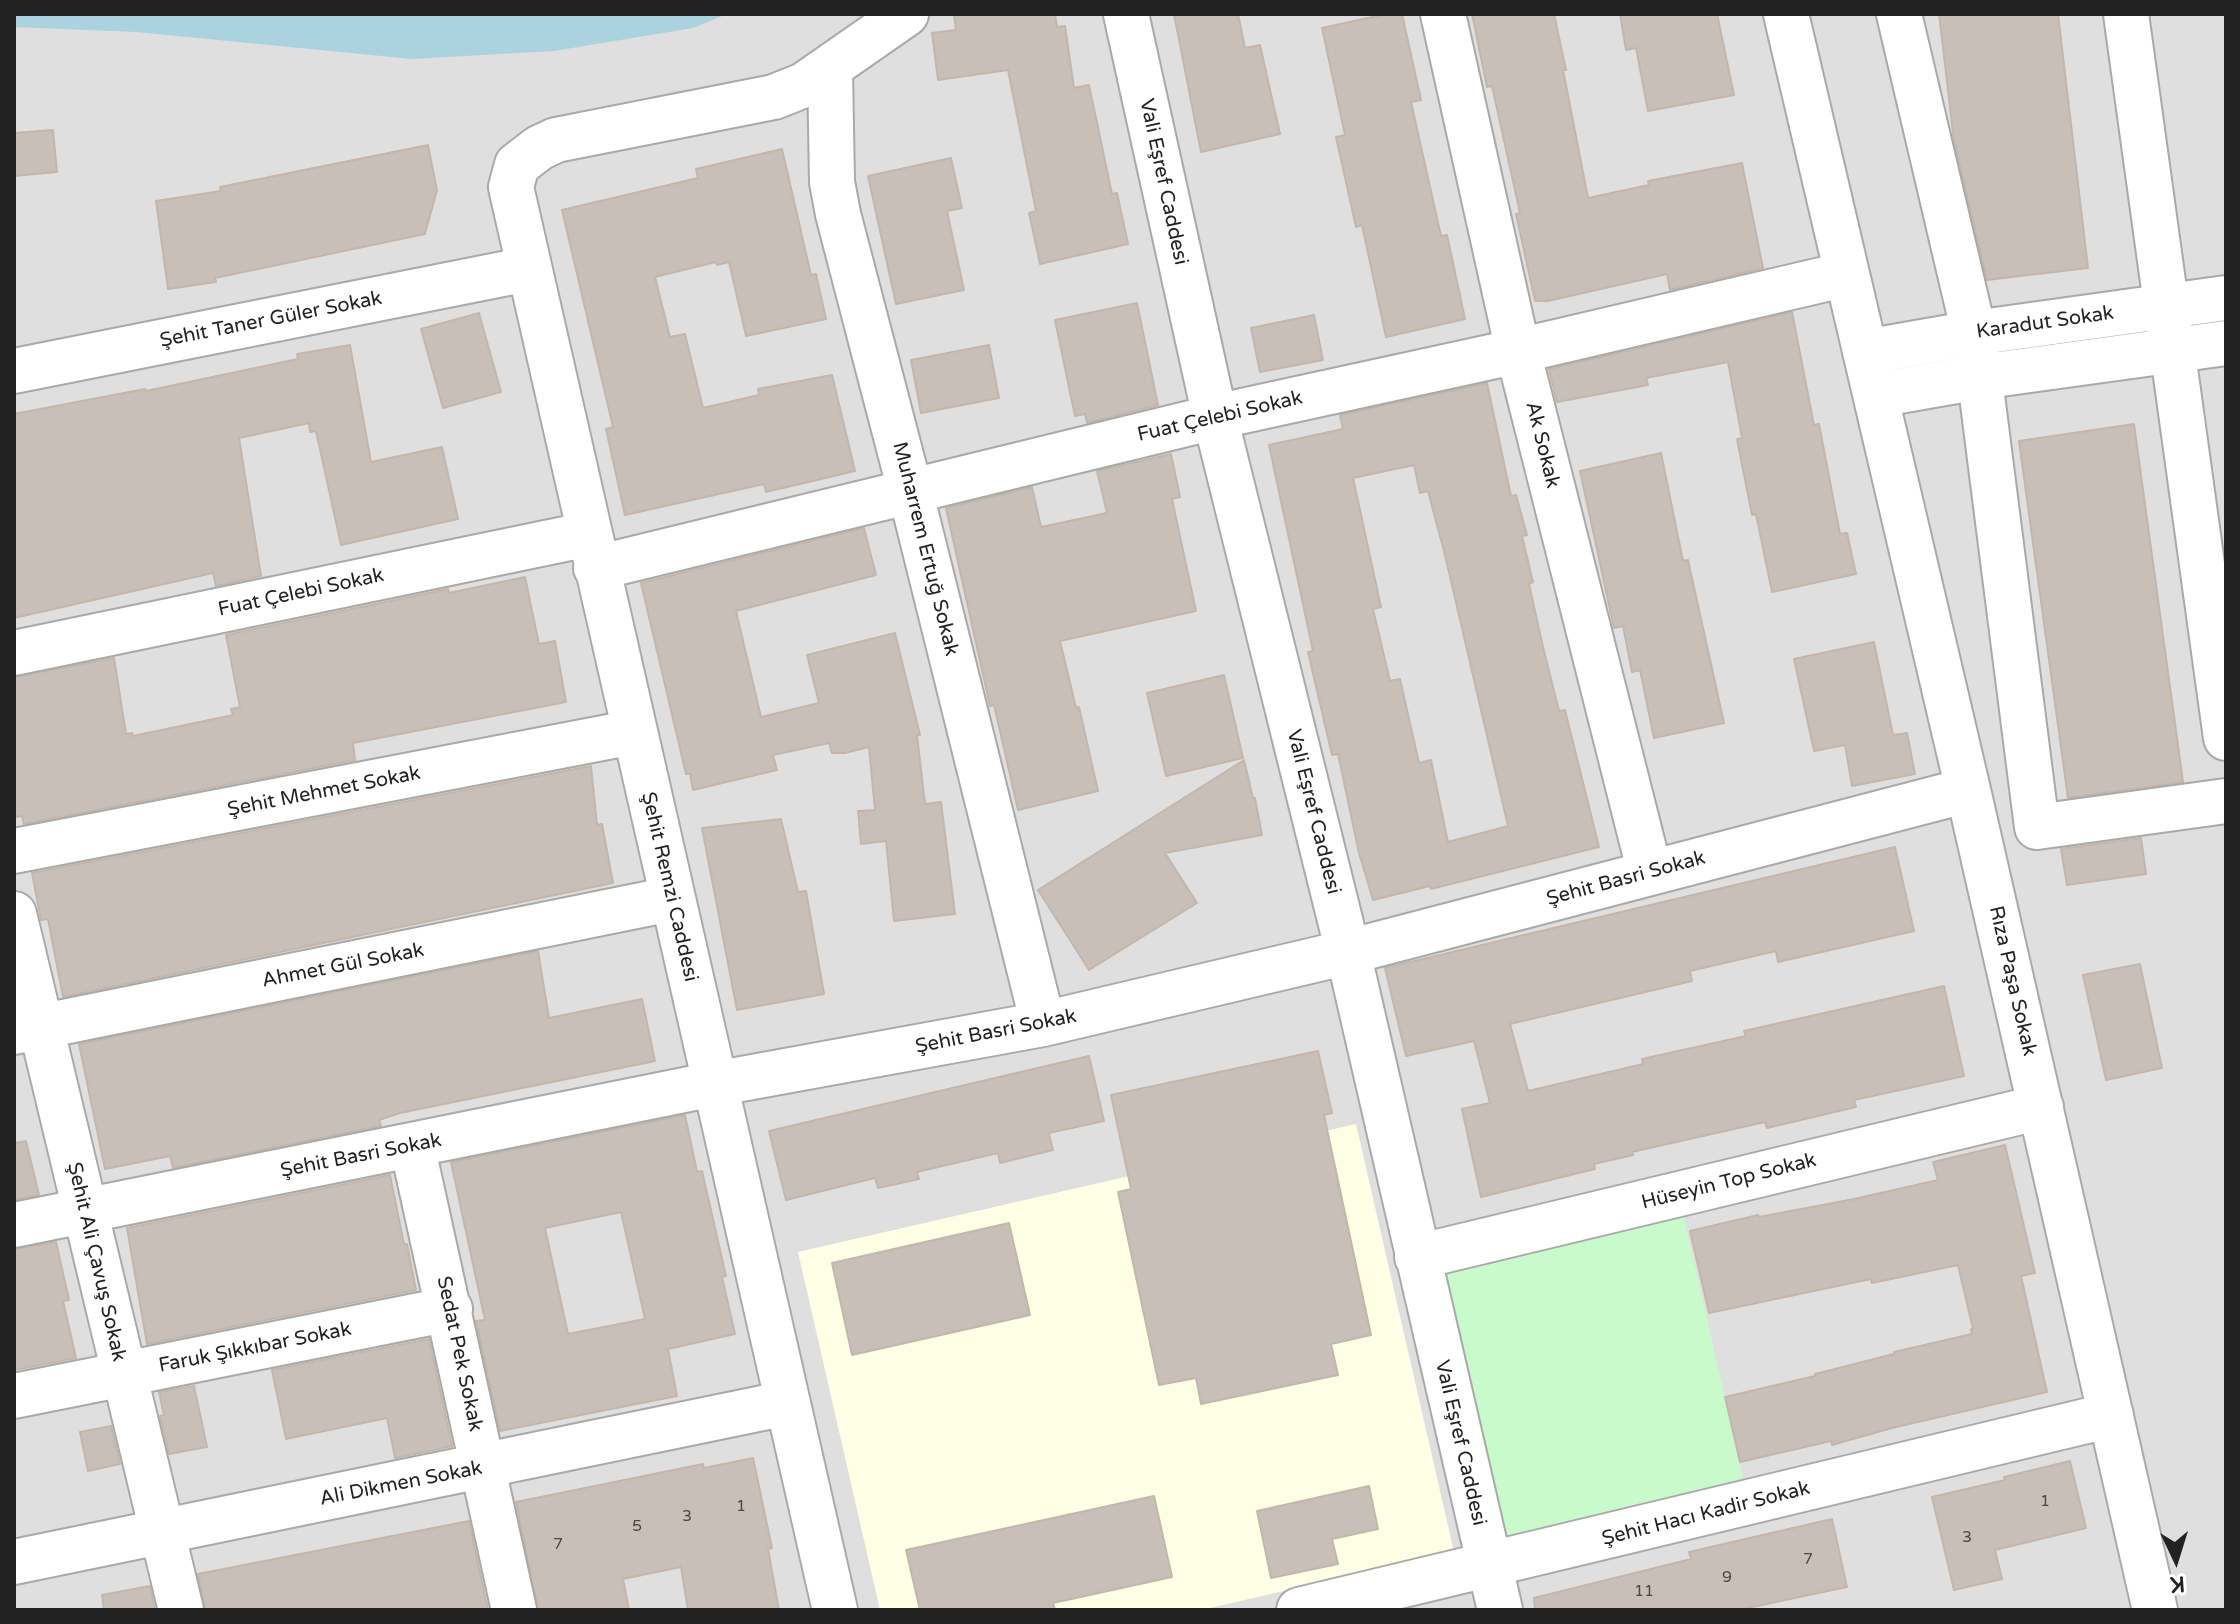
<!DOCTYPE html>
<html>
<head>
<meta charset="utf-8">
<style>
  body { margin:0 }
  #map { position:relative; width:2240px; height:1624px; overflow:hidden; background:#f2efe9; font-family:"Varela Round",sans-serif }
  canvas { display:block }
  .frame { position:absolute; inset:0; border:16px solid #222; pointer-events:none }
  .north { position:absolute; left:2136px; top:1520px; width:80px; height:80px; -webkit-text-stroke:6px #fff; paint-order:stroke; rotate:176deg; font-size:22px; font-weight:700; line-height:32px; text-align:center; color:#222 }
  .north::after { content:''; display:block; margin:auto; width:28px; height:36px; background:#222; clip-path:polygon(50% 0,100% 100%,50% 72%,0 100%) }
</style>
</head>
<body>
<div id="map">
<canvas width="2240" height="1624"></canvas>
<div class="frame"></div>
<div class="north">K</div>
</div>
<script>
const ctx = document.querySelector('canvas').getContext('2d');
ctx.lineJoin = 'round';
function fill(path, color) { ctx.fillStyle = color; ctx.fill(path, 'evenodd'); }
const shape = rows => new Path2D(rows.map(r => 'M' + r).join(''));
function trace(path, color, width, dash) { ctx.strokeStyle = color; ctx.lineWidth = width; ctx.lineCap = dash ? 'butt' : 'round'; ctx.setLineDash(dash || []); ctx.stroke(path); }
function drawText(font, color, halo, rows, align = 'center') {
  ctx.font = font + ' "Varela Round",sans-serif'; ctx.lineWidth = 8; ctx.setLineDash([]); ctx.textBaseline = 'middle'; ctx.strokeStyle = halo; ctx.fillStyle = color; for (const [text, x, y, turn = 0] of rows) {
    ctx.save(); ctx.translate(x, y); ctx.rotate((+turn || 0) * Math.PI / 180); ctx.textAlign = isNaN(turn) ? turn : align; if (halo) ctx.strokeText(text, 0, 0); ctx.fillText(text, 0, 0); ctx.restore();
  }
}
fill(shape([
  [14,14,2226,14,2226,1610,14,1610]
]), '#e0dfdf');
fill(shape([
  [1356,1124,1454,1552,1201,1610,880,1610,798,1252]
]), '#ffffe5');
fill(shape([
  [1683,1214,1746,1490,1504,1545,1440,1269]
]), '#c8facc');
fill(shape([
  [14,14,727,14,693,28,554,51,412,59,136,32,14,27]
]), '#aad3df');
const building = shape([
  [954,14,1055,14,1057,27,1065,26,1074,88,1089,85,1112,194,1117,193,1128,244,1040,264,1029,213,1036,211,1008,70,938,80,932,33,956,30,954,14],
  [1174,14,1238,14,1245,48,1260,45,1280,134,1201,152,1174,14],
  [1386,14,1402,14,1421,100,1411,102,1441,236,1447,235,1465,319,1386,337,1362,225,1356,227,1336,137,1345,135,1322,28,1386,14],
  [1472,14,1554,14,1566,70,1563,70,1588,198,1649,185,1648,181,1742,163,1763,268,1670,290,1667,274,1548,301,1535,301,1516,214,1520,213,1492,86,1487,87,1472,14],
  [1620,14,1717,14,1734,95,1648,111,1636,48,1626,50,1620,14],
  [1939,14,2058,14,2088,268,1987,280,1954,141,1939,14],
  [53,130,57,172,14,176,14,133,53,130],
  [428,145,437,190,425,234,215,278,216,282,168,289,156,201,221,191,220,187,428,145],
  [782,149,811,275,816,274,826,319,746,336,729,262,717,265,716,262,655,277,670,337,685,334,703,408,759,395,758,389,832,375,855,471,766,492,764,484,625,515,606,429,613,427,562,210,698,178,696,169,782,149],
  [951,158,962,208,947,211,964,290,896,304,868,176,951,158],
  [1137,303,1158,405,1087,423,1085,414,1075,416,1055,320,1137,303],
  [1792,312,1814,425,1819,424,1840,534,1847,533,1856,574,1772,592,1756,514,1752,515,1737,439,1742,438,1728,362,1646,378,1648,385,1557,402,1549,369,1792,312],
  [479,313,501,392,443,408,421,329,479,313],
  [1314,315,1323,360,1260,372,1251,328,1314,315],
  [350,345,371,462,442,447,458,519,341,545,316,431,310,432,309,423,239,438,261,576,216,586,213,573,14,618,14,414,145,389,146,391,298,359,297,354,350,345],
  [989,345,999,398,921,413,911,360,989,345],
  [1487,383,1511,496,1516,495,1527,535,1522,536,1533,582,1529,584,1543,647,1559,711,1565,710,1599,847,1431,889,1430,886,1373,900,1359,853,1338,754,1332,755,1308,652,1313,651,1269,445,1343,429,1340,415,1487,383],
  [1414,465,1420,493,1428,491,1445,555,1508,826,1448,842,1431,760,1419,763,1400,679,1390,681,1373,609,1381,607,1353,478,1414,465],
  [2134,424,2183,782,2068,798,2019,441,2134,424],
  [1661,453,1683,561,1688,560,1724,723,1654,738,1640,670,1632,672,1623,626,1614,628,1580,471,1661,453],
  [1171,454,1180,497,1172,499,1196,611,1060,641,1076,708,1079,707,1098,791,1018,810,994,705,990,706,946,508,1032,487,1041,527,1107,513,1097,471,1171,454],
  [864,528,876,575,736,611,761,717,819,703,807,655,895,633,920,735,917,735,925,804,941,802,955,914,894,921,886,841,861,844,858,811,875,810,869,747,845,753,832,753,829,743,773,755,777,770,693,790,690,774,686,774,641,583,864,528],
  [525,577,539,644,555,641,566,702,353,743,355,760,24,824,22,816,14,817,14,677,114,658,126,734,132,733,133,736,233,715,231,709,240,707,226,635,448,589,449,593,525,577],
  [1874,642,1893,735,1907,733,1915,774,1852,786,1845,745,1814,751,1794,659,1874,642],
  [1224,675,1243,758,1166,776,1147,693,1224,675],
  [1244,760,1253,798,1255,798,1262,835,1165,853,1197,903,1089,970,1038,890,1244,760],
  [591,766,597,825,602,824,613,883,63,997,48,919,41,920,32,873,591,766],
  [781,819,798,892,806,891,824,994,737,1010,702,828,781,819],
  [2141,838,2146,874,2067,885,2061,849,2141,838],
  [1895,847,1914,931,1778,962,1776,951,1690,971,1692,981,1510,1024,1528,1091,1643,1064,1642,1059,1746,1036,1744,1031,1944,986,1964,1076,1854,1100,1856,1107,1767,1128,1765,1122,1632,1152,1633,1155,1594,1164,1595,1169,1481,1197,1462,1109,1490,1103,1474,1041,1406,1056,1385,968,1895,847],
  [538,951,549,1018,642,999,655,1061,400,1113,379,1120,381,1126,173,1168,170,1156,105,1169,79,1044,538,951],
  [2140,964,2162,1068,2106,1080,2083,975,2140,964],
  [1318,1051,1332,1113,1324,1115,1371,1335,1331,1344,1338,1375,1201,1404,1196,1378,1159,1385,1118,1192,1131,1189,1111,1095,1318,1051],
  [1089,1056,1104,1121,1049,1133,1053,1150,1000,1163,998,1153,917,1172,919,1179,878,1188,875,1178,786,1200,769,1131,1089,1056],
  [685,1115,697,1172,702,1171,726,1276,722,1277,735,1334,668,1349,677,1396,500,1431,476,1321,485,1320,451,1162,685,1115],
  [621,1212,645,1319,568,1334,545,1228,621,1212],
  [26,1141,39,1195,14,1200,14,1143,26,1141],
  [2005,1145,2035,1273,2021,1276,2047,1392,1892,1428,1832,1445,1831,1441,1740,1462,1725,1397,1815,1376,1815,1374,1894,1354,1894,1352,1972,1334,1971,1329,1973,1329,1958,1265,1872,1283,1871,1279,1709,1313,1690,1231,1758,1215,1759,1217,1854,1199,1938,1180,1933,1162,2005,1145],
  [390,1175,404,1244,407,1244,416,1290,147,1344,127,1228,390,1175],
  [1009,1223,1030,1315,852,1355,832,1263,1009,1223],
  [56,1242,69,1300,63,1301,76,1358,14,1370,14,1249,56,1242],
  [429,1339,452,1446,395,1458,387,1418,286,1439,272,1370,429,1339],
  [194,1386,207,1447,169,1454,160,1416,164,1415,159,1392,194,1386],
  [111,1426,120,1464,88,1471,80,1432,111,1426],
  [753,1458,772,1548,768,1549,779,1610,688,1610,681,1567,623,1579,629,1610,538,1610,516,1502,703,1464,704,1468,753,1458],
  [2070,1461,2086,1528,1995,1550,2002,1579,1954,1590,1932,1497,2005,1480,2004,1477,2070,1461],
  [1369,1486,1378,1529,1332,1539,1338,1564,1271,1578,1257,1511,1369,1486],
  [1154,1496,1172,1577,1053,1603,1055,1610,920,1610,906,1550,1154,1496],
  [1832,1519,1847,1587,1738,1610,1535,1610,1534,1598,1691,1559,1689,1552,1832,1519],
  [469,1521,488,1610,205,1610,198,1574,469,1521],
  [150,1586,155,1610,104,1610,102,1595,150,1586]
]);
fill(building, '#c7bfb8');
trace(building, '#c4b6ab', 2);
const minor = shape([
  [1126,14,1215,417,1348,952,1500,1610],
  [1443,14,1518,351,1650,873],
  [1786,14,1968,790,2155,1610],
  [1899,14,1974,333,2037,827,2226,801],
  [2126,14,2226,738],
  [830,70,832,182,838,214,910,490,1043,1024],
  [1865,352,1974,333,2226,298],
  [14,371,528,269],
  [1876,395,1979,377,2226,343],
  [596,568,1215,417,1518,351,1847,274],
  [14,653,589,534],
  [14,851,634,732],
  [14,914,181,1610],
  [14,1032,671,899],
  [412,1145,514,1610],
  [14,1225,714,1084,1043,1024,1348,952,1968,790],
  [1417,1257,2041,1107],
  [14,1396,450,1309],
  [14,1562,787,1403],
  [835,1610,511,187,517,165,539,148,556,140,774,97,804,85,906,14],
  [1299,1610,2111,1415]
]);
trace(minor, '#a9a9a9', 48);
trace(minor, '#fff', 44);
drawText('16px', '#4b4948', null, [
  ["1",2045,1502],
  ["1",741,1507],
  ["3",687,1517],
  ["5",637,1527],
  ["3",1967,1538],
  ["7",558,1545],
  ["7",1808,1560],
  ["9",1727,1578],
  ["11",1644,1592]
]);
drawText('20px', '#222', '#fff', [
  ["Vali Eşref Caddesi",1163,182,78],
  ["Şehit Taner Güler Sokak",271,320,-11],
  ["Karadut Sokak",2045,323,-8],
  ["Fuat Çelebi Sokak",1220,417,-13],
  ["Ak Sokak",1542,445,76],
  ["Muharrem Ertuğ Sokak",925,549,76],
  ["Fuat Çelebi Sokak",301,593,-12],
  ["Şehit Mehmet Sokak",324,792,-11],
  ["Vali Eşref Caddesi",1313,812,76],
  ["Şehit Basri Sokak",1626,879,-15],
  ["Şehit Remzi Caddesi",669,887,77],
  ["Ahmet Gül Sokak",343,966,-11],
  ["Rıza Paşa Sokak",2012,981,77],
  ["Şehit Basri Sokak",996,1032,-11],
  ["Şehit Basri Sokak",361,1156,-11],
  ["Hüseyin Top Sokak",1729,1182,-14],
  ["Şehit Ali Çavuş Sokak",96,1262,77],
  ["Faruk Şıkkıbar Sokak",255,1348,-11],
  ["Sedat Pek Sokak",459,1354,78],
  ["Vali Eşref Caddesi",1460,1443,77],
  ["Ali Dikmen Sokak",401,1484,-11],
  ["Şehit Hacı Kadir Sokak",1706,1514,-14]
]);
</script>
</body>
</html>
